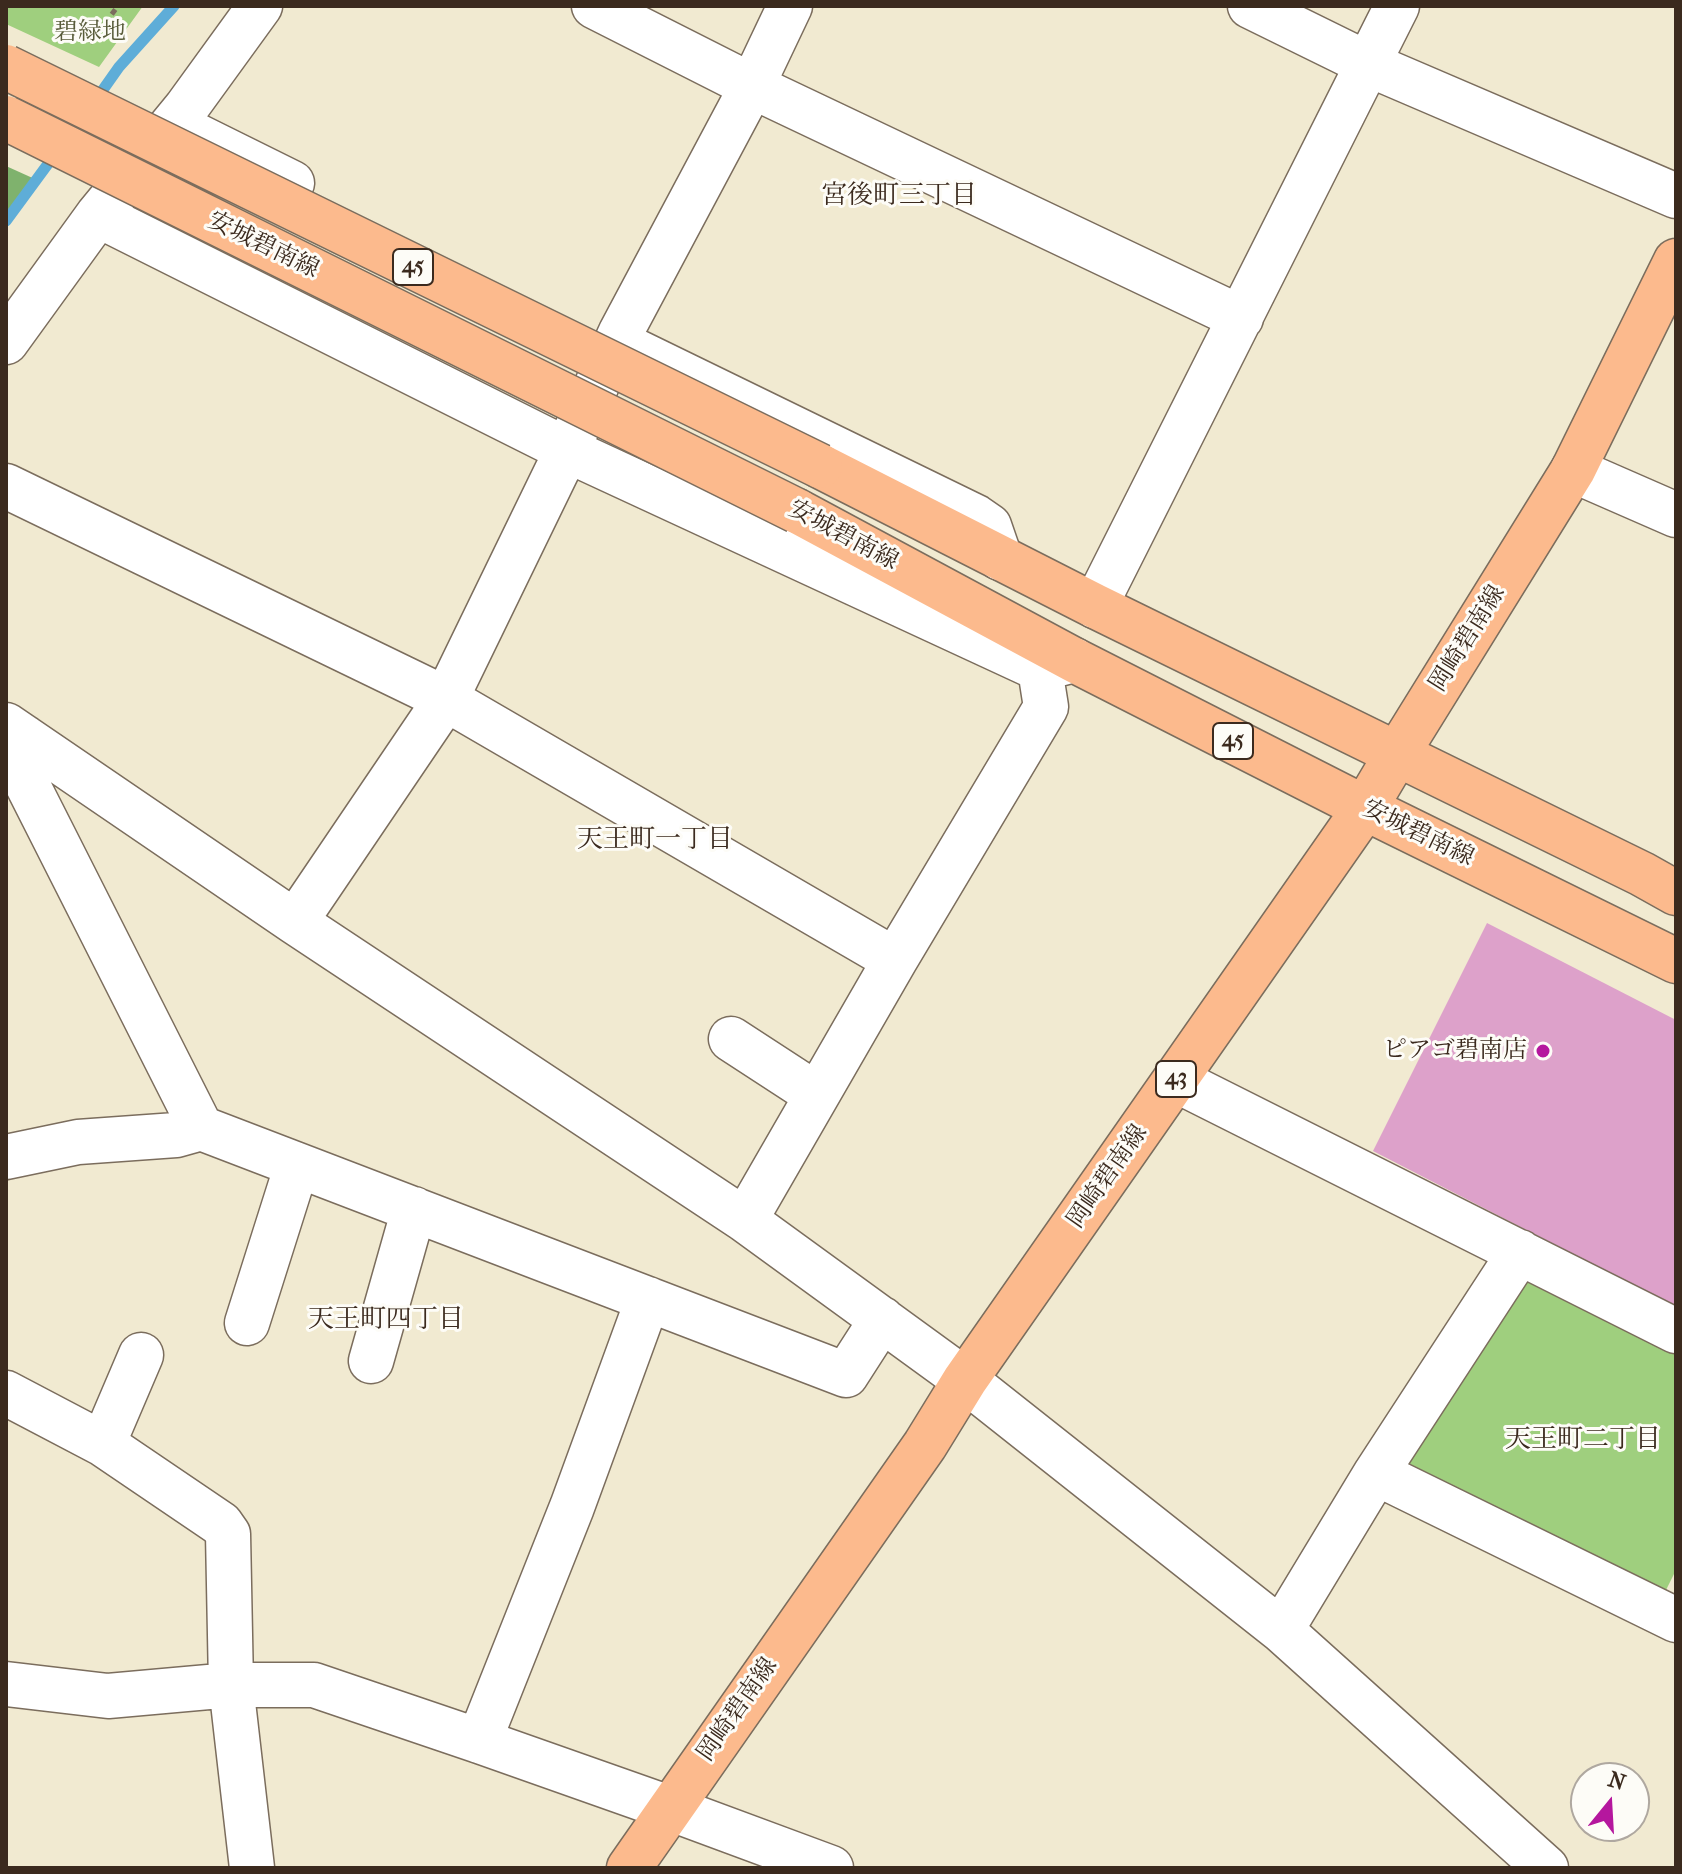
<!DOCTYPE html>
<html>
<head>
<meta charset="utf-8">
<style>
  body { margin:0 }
  #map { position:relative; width:1682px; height:1874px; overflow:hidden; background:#f1ead1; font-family:"IM FELL French Canon",serif }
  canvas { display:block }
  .frame { position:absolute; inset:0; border:8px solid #3b2a1e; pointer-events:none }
  .north { position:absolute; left:1570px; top:1762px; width:80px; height:80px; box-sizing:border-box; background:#fdfcf7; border:2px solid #afa8a0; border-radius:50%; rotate:18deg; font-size:22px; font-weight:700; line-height:32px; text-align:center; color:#3b2a1e }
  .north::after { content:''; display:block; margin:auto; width:28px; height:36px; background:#b5179e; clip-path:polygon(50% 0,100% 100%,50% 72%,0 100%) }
</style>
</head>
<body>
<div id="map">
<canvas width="1682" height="1874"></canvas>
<div class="frame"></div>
<div class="north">N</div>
</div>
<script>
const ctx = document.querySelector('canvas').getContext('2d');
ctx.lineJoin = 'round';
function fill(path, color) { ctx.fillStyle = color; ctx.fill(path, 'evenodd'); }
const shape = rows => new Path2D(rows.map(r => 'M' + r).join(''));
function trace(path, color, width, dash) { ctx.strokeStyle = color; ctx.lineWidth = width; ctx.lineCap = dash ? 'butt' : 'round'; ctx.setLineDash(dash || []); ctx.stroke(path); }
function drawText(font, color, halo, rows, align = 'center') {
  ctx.font = font + ' "IM FELL French Canon","Noto Serif JP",serif'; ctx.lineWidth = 6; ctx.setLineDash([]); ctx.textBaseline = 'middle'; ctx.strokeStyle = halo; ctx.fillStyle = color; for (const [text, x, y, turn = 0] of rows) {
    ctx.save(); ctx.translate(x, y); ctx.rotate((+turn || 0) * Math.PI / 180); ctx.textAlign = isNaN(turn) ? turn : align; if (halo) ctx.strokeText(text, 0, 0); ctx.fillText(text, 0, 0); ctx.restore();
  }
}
fill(shape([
  [6,6,143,6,99,67,6,24],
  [1529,1272,1676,1347,1676,1570,1662,1598,1403,1470]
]), '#9fcf7e');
fill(shape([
  [6,166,37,180,6,216]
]), '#7fb26d');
trace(shape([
  [95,101,119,67,174,6],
  [6,221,56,153]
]), '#5eadd8', 11);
fill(shape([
  [1487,923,1676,1020,1676,1307,1373,1151]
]), '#dda1ca');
const minor = shape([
  [594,6,752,86,1241,318],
  [1250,6,1368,64,1676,196],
  [173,124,292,183],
  [98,215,567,450,1040,669,1074,660],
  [6,342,98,215,186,108,260,6],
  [627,347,976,517,989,526,1000,558],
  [1573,470,1676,515],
  [6,486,446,699,895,960],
  [1095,606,1397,6],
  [6,725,295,922,745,1220,965,1380,1281,1630,1546,1868],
  [24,737,17,764,201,1128,846,1375,882,1319],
  [295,922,446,699,567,450,621,332,752,86,790,6],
  [731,1039,817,1095],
  [1176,1080,1676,1331],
  [6,1157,78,1142,176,1135,201,1128],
  [745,1220,895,960,1046,707,1040,669],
  [247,1323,297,1165],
  [371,1361,414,1209],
  [6,1393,103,1444,221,1524,228,1534,231,1685,252,1868],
  [103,1444,141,1355],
  [1376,1473,1520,1252],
  [1281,1630,1376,1473,1676,1620],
  [6,1684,108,1696,231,1685,314,1685,479,1741,669,1808,831,1868],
  [479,1741,572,1507,648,1299]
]);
const major = shape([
  [820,466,1095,606,1642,874,1676,893],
  [797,511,1074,660,1365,808,1676,961],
  [629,1868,925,1445,965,1380,1365,808,1397,754,1573,470,1676,261]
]);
trace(minor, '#7b6d5d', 47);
trace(major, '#7b6d5d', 47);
trace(shape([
  [90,43,118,6]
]), '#7b6d5d', 5, [6, 6]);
trace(minor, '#fff', 44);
trace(major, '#fcba8d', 44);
const majorBridge = shape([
  [6,67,820,466],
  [6,118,797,511]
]);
trace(majorBridge, '#7b6d5d', 47, []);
trace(majorBridge, '#fcba8d', 44);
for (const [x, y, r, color] of [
  [1543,1051,8,"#b5179e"]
]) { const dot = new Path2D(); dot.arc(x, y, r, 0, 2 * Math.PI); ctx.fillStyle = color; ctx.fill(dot); trace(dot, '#fdfcf7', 3); }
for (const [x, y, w] of [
  [413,267,40],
  [1233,741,40],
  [1176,1079,40]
]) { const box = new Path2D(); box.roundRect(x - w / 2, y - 18, w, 36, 6); ctx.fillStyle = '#fdfcf7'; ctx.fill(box); trace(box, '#3b2a1e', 2); }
drawText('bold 22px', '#3b2a1e', null, [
  ["45",413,267],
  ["45",1233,741],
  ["43",1176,1079]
]);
drawText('24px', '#595c3b', '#fdfcf7', [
  ["碧緑地",90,33]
]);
drawText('24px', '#3b2a1e', '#fdfcf7', [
  ["安城碧南線",263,246,26],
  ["安城碧南線",843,536,28],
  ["岡崎碧南線",1468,639,-58],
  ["安城碧南線",1418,834,26],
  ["岡崎碧南線",1108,1177,-55],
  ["岡崎碧南線",738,1710,-55]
]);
drawText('24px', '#3b2a1e', '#fdfcf7', [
  ["ピアゴ碧南店",1527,1051]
], 'right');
drawText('26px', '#3b2a1e', '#fdfcf7', [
  ["宮後町三丁目",899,197],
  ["天王町一丁目",655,841],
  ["天王町四丁目",386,1321],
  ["天王町二丁目",1583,1441]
]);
</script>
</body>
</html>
